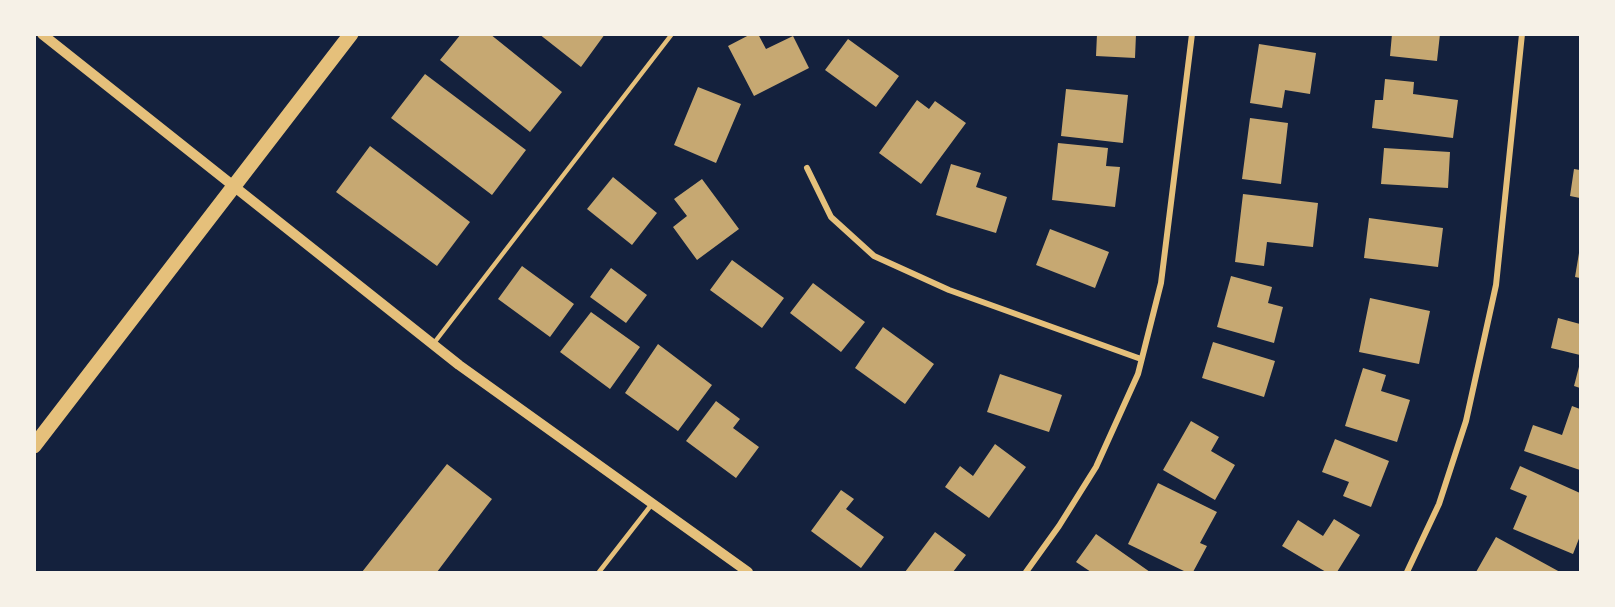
<!DOCTYPE html>
<html>
<head>
<meta charset="utf-8">
<style>
  body { margin:0 }
  #map { position:relative; width:1615px; height:607px; overflow:hidden; background:#14213d; font-family:Rubik,sans-serif }
  canvas { display:block }
  .frame { position:absolute; inset:0; border:36px solid #f6f1e7; pointer-events:none }
</style>
</head>
<body>
<div id="map">
<canvas width="1615" height="607"></canvas>
<div class="frame"></div>
</div>
<script>
const ctx = document.querySelector('canvas').getContext('2d');
ctx.lineJoin = 'round';
function fill(path, color) { ctx.fillStyle = color; ctx.fill(path, 'evenodd'); }
const shape = rows => new Path2D(rows.map(r => 'M' + r).join(''));
function trace(path, color, width, dash) { ctx.strokeStyle = color; ctx.lineWidth = width; ctx.lineCap = dash ? 'butt' : 'round'; ctx.setLineDash(dash || []); ctx.stroke(path); }
fill(shape([
  [461,34,490,34,562,92,530,132,440,60],
  [539,34,605,34,581,67],
  [751,34,758,34,766,49,793,36,809,68,754,96,728,46],
  [1097,34,1136,34,1135,58,1096,56],
  [1392,34,1440,34,1437,61,1390,56],
  [848,39,899,76,876,107,825,70],
  [1259,44,1316,53,1310,94,1285,90,1282,108,1250,103],
  [425,74,526,150,492,195,391,118],
  [1385,79,1414,82,1413,94,1458,100,1453,138,1372,128,1375,100,1383,100],
  [698,87,741,104,716,163,674,145],
  [1066,89,1128,95,1123,143,1061,136],
  [917,100,929,109,935,101,966,123,921,184,879,153],
  [1250,118,1288,123,1281,184,1242,179],
  [1058,143,1108,148,1106,166,1120,167,1115,207,1052,200],
  [370,146,470,222,437,266,336,192],
  [1384,148,1450,152,1448,188,1381,184],
  [951,164,981,173,976,187,1007,197,996,233,936,215],
  [1574,169,1580,170,1580,198,1570,196],
  [613,177,657,213,632,245,587,209],
  [702,179,739,229,697,260,673,227,687,216,674,199],
  [1243,194,1318,203,1313,247,1267,242,1264,266,1235,262],
  [1369,218,1443,228,1438,267,1364,258],
  [1050,229,1109,252,1095,288,1036,265],
  [1579,253,1580,253,1580,278,1575,277],
  [732,260,784,298,762,328,710,290],
  [522,266,574,304,550,337,498,299],
  [611,268,647,295,626,323,590,297],
  [1231,276,1272,287,1268,303,1283,307,1274,343,1217,327],
  [813,283,865,322,841,352,790,313],
  [1370,298,1430,311,1419,364,1359,352],
  [591,312,640,347,610,389,560,352],
  [1558,318,1580,324,1580,355,1551,348],
  [883,327,934,364,905,404,855,368],
  [1213,342,1275,361,1264,397,1202,378],
  [658,344,712,385,678,431,625,393],
  [1580,363,1580,388,1574,386],
  [1363,368,1386,375,1381,391,1410,400,1397,442,1345,426],
  [1000,374,1062,395,1049,432,987,412],
  [716,401,740,419,733,428,759,447,736,478,686,441],
  [1572,406,1580,409,1580,470,1524,451,1533,425,1562,435],
  [1191,421,1219,437,1211,451,1235,465,1215,500,1163,470],
  [1335,439,1389,461,1371,507,1343,496,1349,482,1322,472],
  [995,444,1026,467,989,518,945,487,960,466,973,476],
  [447,464,492,499,437,572,362,572],
  [1520,466,1580,493,1580,536,1573,554,1513,529,1527,496,1510,489],
  [1158,483,1217,512,1200,543,1207,546,1193,572,1186,572,1128,544],
  [841,490,854,499,846,509,884,537,861,568,811,531],
  [1334,519,1360,535,1337,572,1326,572,1282,546,1298,520,1323,536],
  [935,532,966,555,953,572,905,572],
  [1096,534,1150,572,1091,572,1076,562],
  [1496,537,1560,572,1476,572]
]), '#c6a872');
trace(shape([
  [434,343,672,34],
  [599,572,652,504]
]), '#e5c07b', 4.5);
trace(shape([
  [807,168,831,217,874,256,949,290,1141,359],
  [1026,572,1059,526,1096,467,1138,374,1161,283,1192,34],
  [1407,572,1439,504,1466,421,1496,285,1522,34]
]), '#e5c07b', 6);
trace(shape([
  [42,34,459,365,748,572]
]), '#e5c07b', 10);
trace(shape([
  [34,446,351,34]
]), '#e5c07b', 15);
</script>
</body>
</html>
